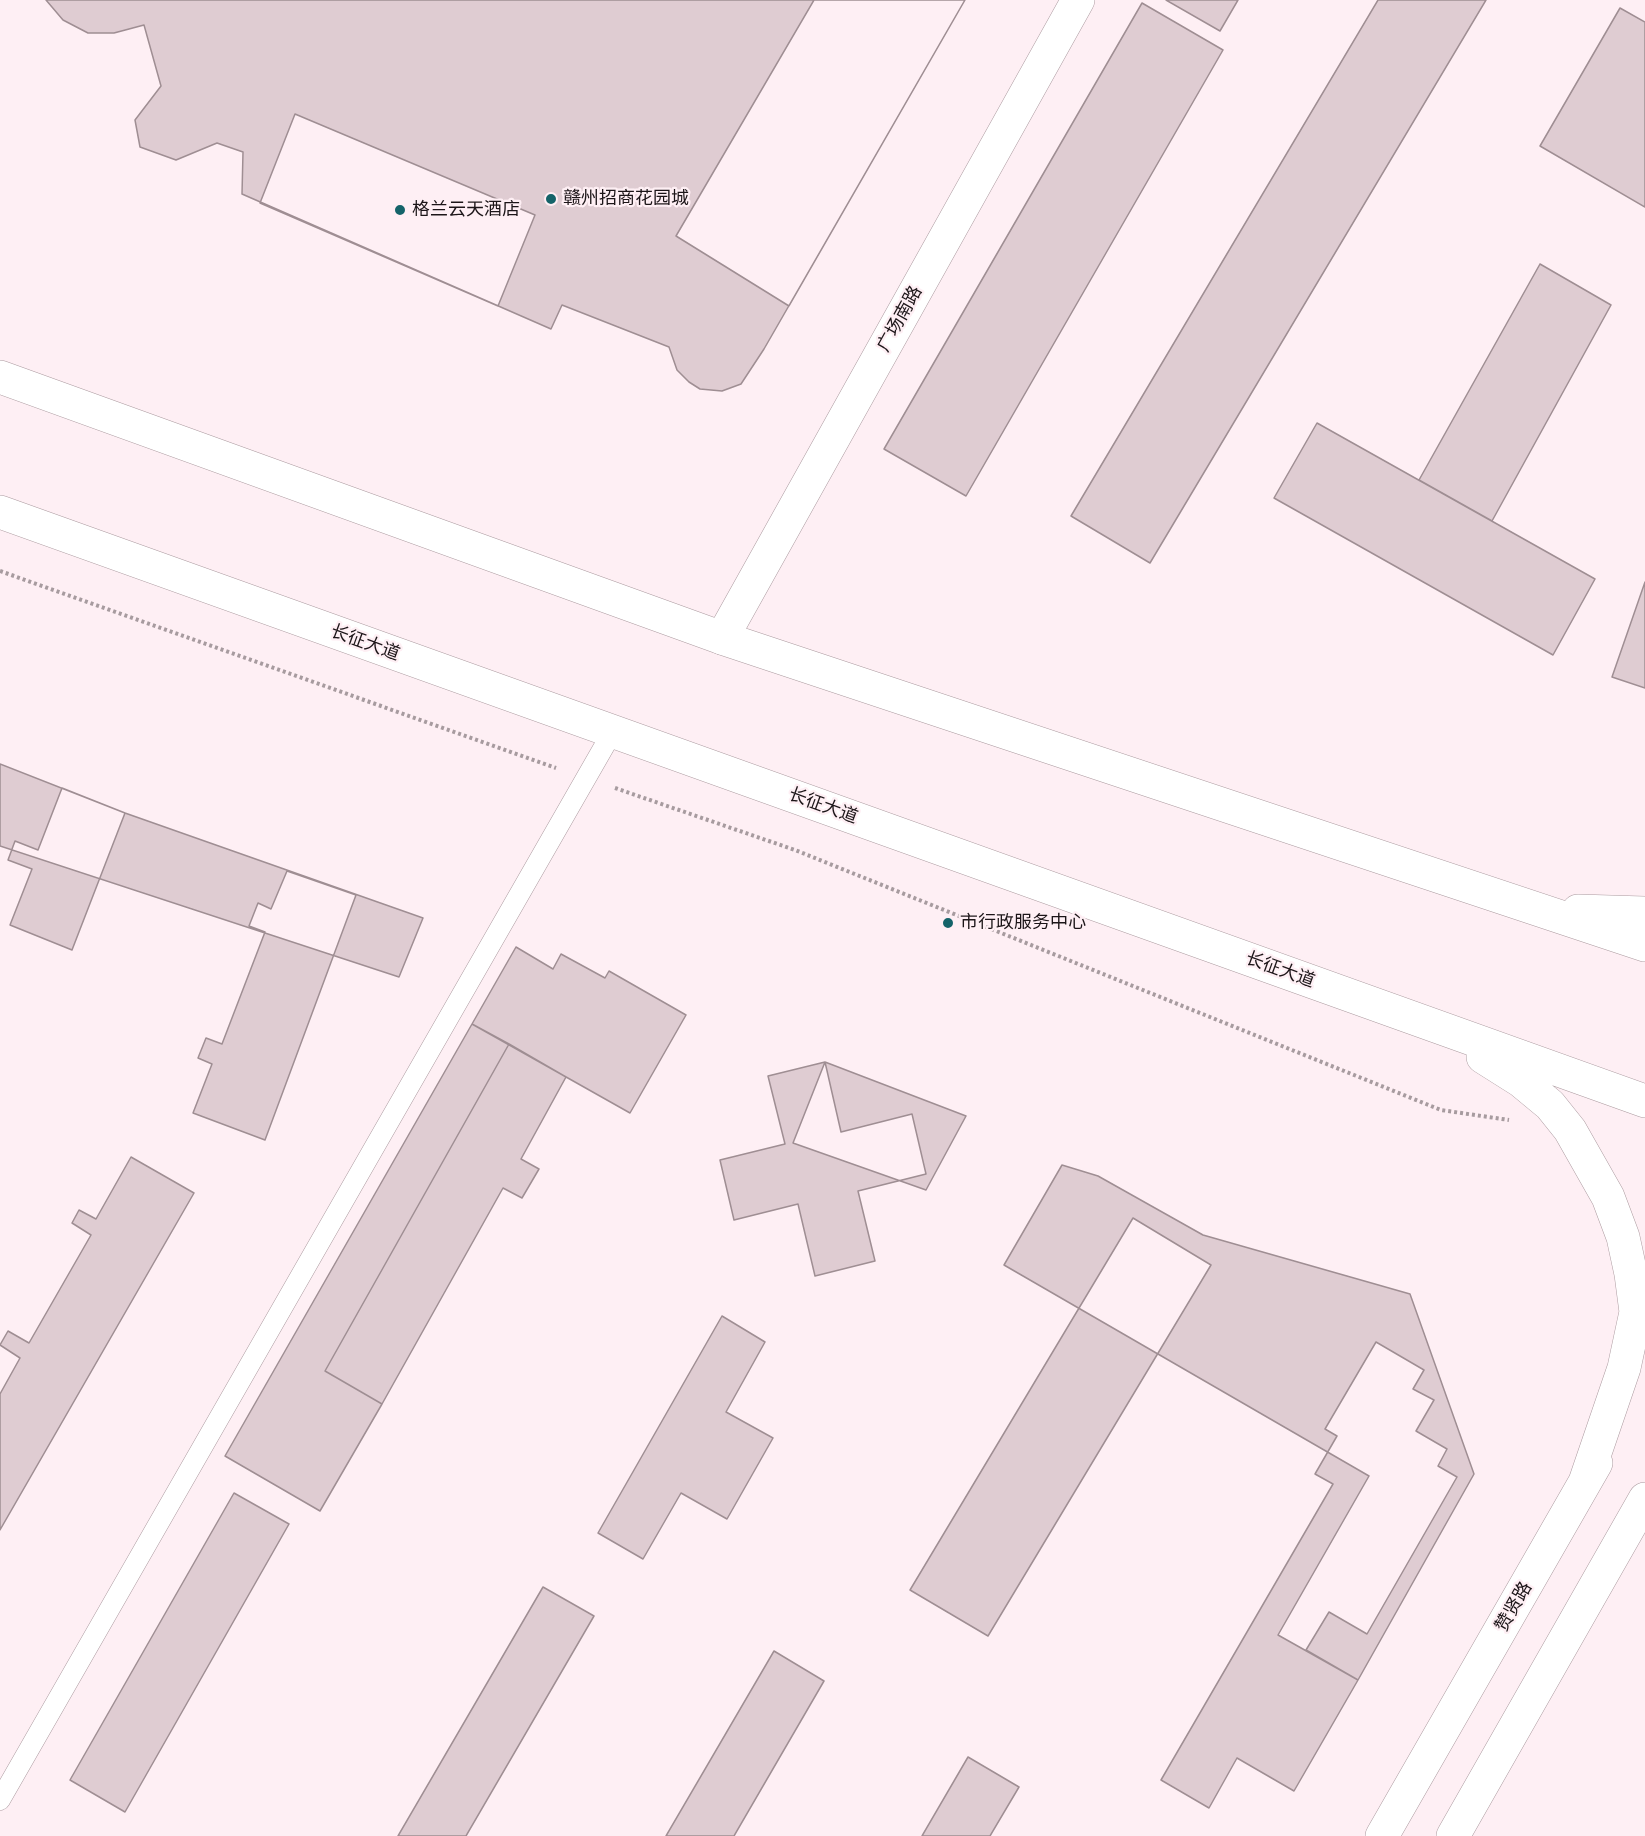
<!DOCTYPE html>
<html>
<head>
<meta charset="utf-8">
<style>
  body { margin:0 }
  canvas { display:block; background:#feeff4 }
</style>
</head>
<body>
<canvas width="1645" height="1836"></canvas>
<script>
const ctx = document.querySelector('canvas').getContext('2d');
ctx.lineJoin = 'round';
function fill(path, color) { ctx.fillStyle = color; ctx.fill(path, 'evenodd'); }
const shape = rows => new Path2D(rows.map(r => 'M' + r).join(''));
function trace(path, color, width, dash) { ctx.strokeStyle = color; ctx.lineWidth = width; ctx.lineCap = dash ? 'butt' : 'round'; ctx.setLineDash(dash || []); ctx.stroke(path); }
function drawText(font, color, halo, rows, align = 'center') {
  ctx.font = font + ' Karla,"Noto Sans SC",sans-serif'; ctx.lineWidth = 4.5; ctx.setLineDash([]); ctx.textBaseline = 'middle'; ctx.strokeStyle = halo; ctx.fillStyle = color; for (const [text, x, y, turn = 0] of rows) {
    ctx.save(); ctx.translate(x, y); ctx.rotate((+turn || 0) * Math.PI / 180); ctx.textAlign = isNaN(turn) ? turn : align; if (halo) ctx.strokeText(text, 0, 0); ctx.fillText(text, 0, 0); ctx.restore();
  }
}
const building = shape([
  [46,0,965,0,764,349,741,384,722,391,700,389,689,382,677,370,669,347,562,305,551,329,242,194,243,152,217,143,176,160,140,147,135,120,161,86,144,25,114,33,88,33,63,20,46,0],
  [814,0,965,0,789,306,676,236,814,0],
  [1166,0,1238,0,1220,31,1166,0],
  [1378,0,1486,0,1150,563,1071,516,1378,0],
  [1142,3,1223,50,966,496,884,449,1142,3],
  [1620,8,1645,22,1645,207,1540,146,1620,8],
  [295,114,535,215,498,306,260,203,295,114],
  [1540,264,1611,305,1492,521,1419,480,1540,264],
  [1317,423,1595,579,1553,655,1274,498,1317,423],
  [1645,582,1645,688,1612,677,1645,582],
  [0,764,125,813,423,918,399,977,0,846,0,764],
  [62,788,125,813,72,950,10,925,32,869,8,860,15,841,38,850,62,788],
  [287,871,356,895,265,1140,193,1113,212,1064,198,1058,206,1038,222,1044,265,932,249,926,258,903,271,909,287,871],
  [516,947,553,969,561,954,605,978,609,971,686,1015,630,1113,472,1024,516,947],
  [472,1024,509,1044,325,1371,382,1404,320,1511,225,1456,472,1024],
  [509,1044,566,1077,521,1159,539,1169,522,1198,503,1188,382,1404,325,1371,509,1044],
  [825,1062,841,1132,912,1114,926,1174,858,1191,875,1261,815,1276,798,1204,734,1220,720,1160,785,1144,768,1076,825,1062],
  [825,1062,966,1116,926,1190,793,1143,825,1062],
  [131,1157,194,1193,0,1530,0,1394,20,1358,0,1345,8,1331,29,1343,91,1235,72,1223,79,1210,96,1219,131,1157],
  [1062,1165,1098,1176,1203,1235,1410,1294,1474,1474,1358,1680,1278,1635,1369,1476,1004,1265,1062,1165],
  [1133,1218,1211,1265,988,1636,910,1590,1133,1218],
  [722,1316,765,1342,726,1412,773,1438,727,1519,681,1493,643,1559,598,1533,722,1316],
  [1376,1342,1424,1370,1413,1389,1434,1400,1416,1431,1447,1449,1438,1466,1457,1477,1367,1634,1329,1612,1306,1650,1358,1680,1294,1791,1237,1758,1209,1808,1161,1780,1333,1484,1315,1474,1337,1436,1325,1429,1376,1342],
  [234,1493,289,1524,125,1812,70,1780,234,1493],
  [543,1587,594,1616,466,1836,398,1836,543,1587],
  [774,1651,824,1681,734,1836,666,1836,774,1651],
  [968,1757,1019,1787,990,1836,922,1836,968,1757]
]);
fill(building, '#dfccd2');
trace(building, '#9f8e93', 1.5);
const lane = shape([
  [0,1800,613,731]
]);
const secondary = shape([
  [722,638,1078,0]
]);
const primary = shape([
  [0,377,722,638,1645,945],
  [0,512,1645,1101],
  [1578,911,1645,913],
  [1483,1057,1521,1081,1550,1105,1570,1130,1608,1197,1623,1237,1631,1274,1636,1312,1624,1368,1585,1482],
  [1382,1836,1596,1463],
  [1453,1836,1645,1499]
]);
trace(lane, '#ac9ba0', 21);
trace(secondary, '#ac9ba0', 34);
trace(primary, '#ac9ba0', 34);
trace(shape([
  [0,571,556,768],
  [615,788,795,850,1441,1110,1509,1120]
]), '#a79b9f', 4, [3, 3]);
trace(lane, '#fff', 20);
trace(secondary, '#fff', 33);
trace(primary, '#fff', 33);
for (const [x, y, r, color] of [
  [551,199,6,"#146369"],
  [400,210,6,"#146369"],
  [948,923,6,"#146369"]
]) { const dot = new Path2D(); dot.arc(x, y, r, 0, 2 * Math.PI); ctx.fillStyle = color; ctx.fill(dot); trace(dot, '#feeff4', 2); }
drawText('18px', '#1c1518', '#feeff4', [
  ["赣州招商花园城",563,199],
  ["格兰云天酒店",412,210],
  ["市行政服务中心",960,923]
], 'left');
drawText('18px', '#1c1518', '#feeff4', [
  ["广场南路",900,319,-61],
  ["长征大道",365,643,20],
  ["长征大道",823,806,20],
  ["长征大道",1280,970,20],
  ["赞贤路",1514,1607,-60]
]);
</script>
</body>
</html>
